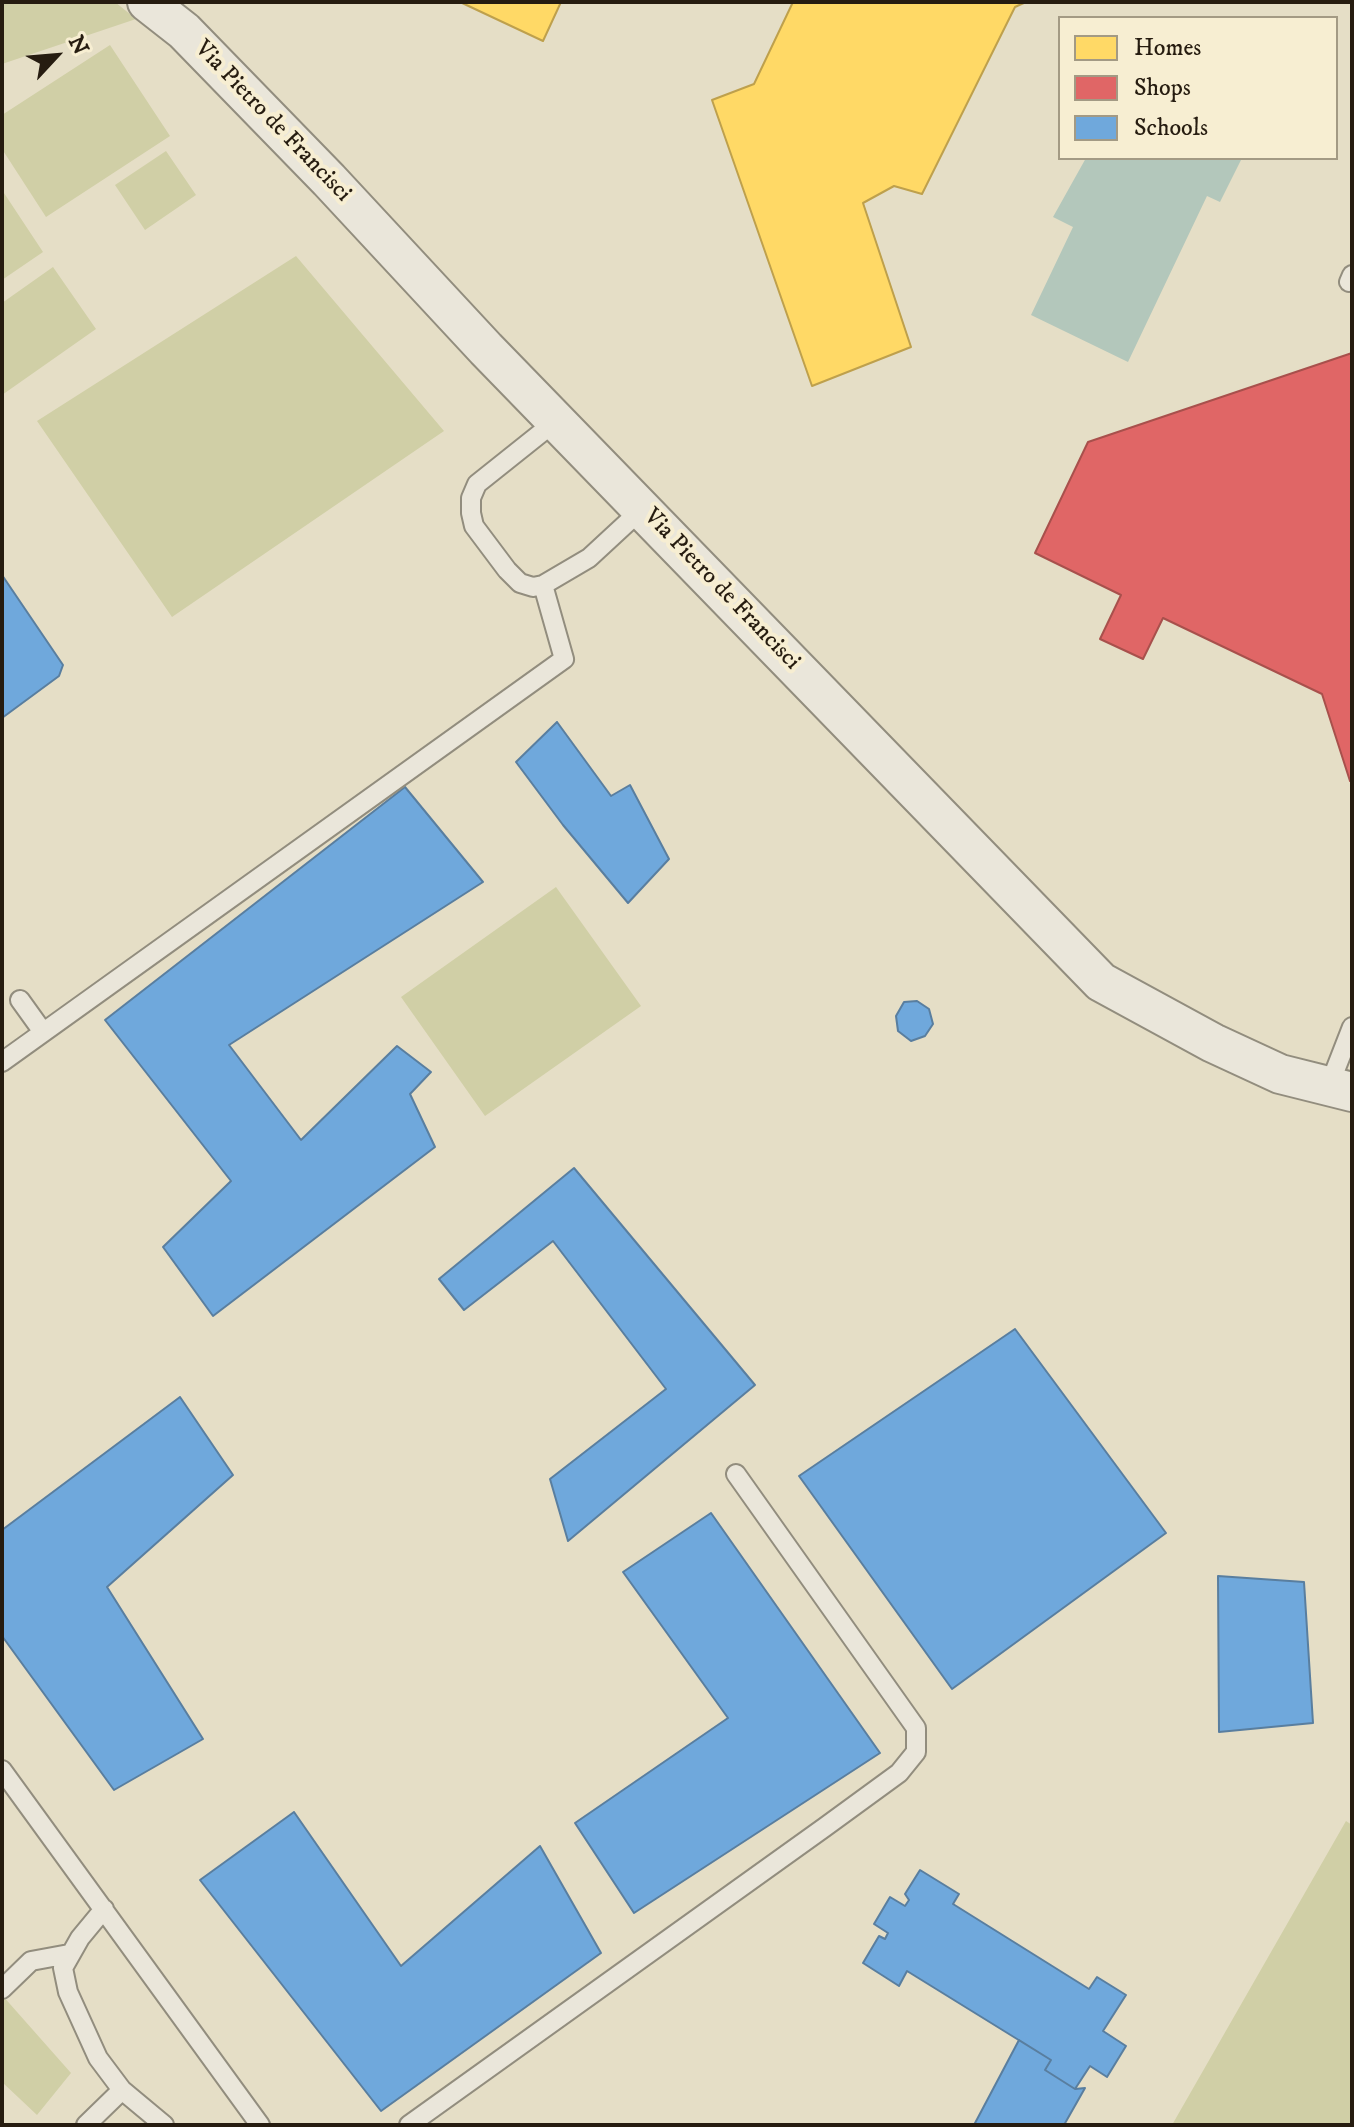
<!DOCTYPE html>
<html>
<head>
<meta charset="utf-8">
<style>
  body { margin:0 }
  #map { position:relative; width:1354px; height:2127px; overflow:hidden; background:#e5dec6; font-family:"IM FELL DW Pica",serif }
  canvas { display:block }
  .frame { position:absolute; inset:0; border:4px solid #261c10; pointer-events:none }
  .legend { position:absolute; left:1058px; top:16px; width:280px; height:144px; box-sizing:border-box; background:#f7eed2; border:2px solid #a39a84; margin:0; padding:10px 14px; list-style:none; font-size:24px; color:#261c10 }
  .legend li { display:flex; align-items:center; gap:16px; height:40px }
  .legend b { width:40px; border:2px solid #a39a84 }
  .north { position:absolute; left:16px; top:16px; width:80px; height:80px; -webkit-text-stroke:6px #f7eed2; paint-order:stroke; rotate:64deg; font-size:22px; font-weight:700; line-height:32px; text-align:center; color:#261c10 }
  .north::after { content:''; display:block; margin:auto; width:28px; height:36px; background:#261c10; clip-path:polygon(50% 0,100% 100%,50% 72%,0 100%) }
</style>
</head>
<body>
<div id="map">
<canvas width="1354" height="2127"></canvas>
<div class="frame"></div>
<ul class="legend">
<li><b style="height:22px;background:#ffd966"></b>Homes</li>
<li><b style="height:22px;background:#e06666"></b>Shops</li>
<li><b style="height:22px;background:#6fa8dc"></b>Schools</li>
</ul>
<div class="north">N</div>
</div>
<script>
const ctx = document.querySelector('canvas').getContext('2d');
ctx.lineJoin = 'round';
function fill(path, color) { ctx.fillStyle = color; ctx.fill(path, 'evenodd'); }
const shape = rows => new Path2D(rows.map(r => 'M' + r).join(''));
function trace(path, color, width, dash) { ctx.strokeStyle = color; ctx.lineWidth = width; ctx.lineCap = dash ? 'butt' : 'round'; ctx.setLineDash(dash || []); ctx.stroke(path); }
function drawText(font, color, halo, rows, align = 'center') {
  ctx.font = font + ' "IM FELL DW Pica",serif'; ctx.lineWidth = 8; ctx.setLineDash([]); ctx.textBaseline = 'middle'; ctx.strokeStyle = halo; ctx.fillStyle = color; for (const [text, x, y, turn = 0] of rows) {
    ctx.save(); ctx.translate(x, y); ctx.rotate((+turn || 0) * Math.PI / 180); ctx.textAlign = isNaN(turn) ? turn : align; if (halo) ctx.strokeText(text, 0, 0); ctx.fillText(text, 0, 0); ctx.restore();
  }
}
fill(shape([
  [2,2,115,2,136,19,2,64],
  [110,45,170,136,46,217,2,149,2,115],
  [166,151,196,195,145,230,115,185],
  [2,190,43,252,2,280],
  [296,256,444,431,172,617,37,421],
  [53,267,96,329,2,395,2,303],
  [556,887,641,1006,485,1116,401,997],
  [1346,1821,1352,1825,1352,2125,1172,2125],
  [2,1995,71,2073,37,2115,2,2082]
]), '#d0cfa6');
fill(shape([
  [1086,158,1242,158,1220,202,1207,196,1128,362,1031,315,1073,227,1053,217]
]), '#b3c7bb');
const homes = shape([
  [460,2,561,2,543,41,460,2],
  [793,2,1026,2,1015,7,922,194,894,186,863,203,911,347,812,386,712,100,754,84,793,2]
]);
fill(homes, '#ffd966');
trace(homes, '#bea04c', 2);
const shops = shape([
  [1352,353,1352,780,1350,781,1322,694,1163,618,1143,659,1100,639,1121,595,1035,553,1088,442,1352,353]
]);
fill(shops, '#e06666');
trace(shops, '#a8504c', 2);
const schools = shape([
  [2,575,63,665,59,676,2,718,2,575],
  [557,722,611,796,630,785,669,859,628,903,563,825,516,762,557,722],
  [405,787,483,882,229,1045,301,1140,397,1046,431,1072,410,1094,435,1147,213,1316,163,1247,231,1181,105,1020,405,787],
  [917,1001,929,1009,933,1024,925,1036,911,1041,898,1031,896,1016,904,1002,917,1001],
  [574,1168,755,1385,568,1541,550,1479,666,1389,553,1241,464,1310,439,1279,574,1168],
  [1015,1329,1166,1533,952,1689,799,1476,1015,1329],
  [180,1397,233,1475,107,1587,203,1739,114,1790,2,1636,2,1530,180,1397],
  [711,1513,880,1753,634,1913,575,1823,728,1718,623,1572,711,1513],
  [1218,1576,1304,1582,1313,1723,1219,1732,1218,1576],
  [294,1812,401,1966,540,1846,601,1953,381,2111,200,1880,294,1812],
  [920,1870,959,1894,953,1904,1089,1989,1097,1977,1126,1995,1103,2031,1126,2046,1107,2077,1090,2066,1075,2089,1045,2070,1051,2060,907,1971,899,1986,863,1963,879,1936,885,1939,888,1933,874,1924,890,1897,905,1906,909,1900,905,1894,920,1870],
  [1019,2040,1051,2060,1045,2070,1075,2089,1085,2088,1064,2125,974,2125,1019,2040]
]);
fill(schools, '#6fa8dc');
trace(schools, '#597e9f', 2);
const lane = shape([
  [1349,282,1352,275],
  [556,421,477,484,471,498,471,513,474,526,507,570,520,583,533,587,543,585,589,558,642,509],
  [20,1000,43,1032],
  [2,1062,564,659,543,585],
  [1329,1086,1352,1027],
  [2,1770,260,2125],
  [104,1909,80,1938,63,1968,68,1992,98,2058,122,2090,164,2125],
  [2,1989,31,1961,69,1954],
  [86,2125,122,2090],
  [409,2125,825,1827,899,1773,916,1752,916,1728,736,1474]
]);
const street = shape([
  [147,2,184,31,329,180,486,349,1101,982,1213,1043,1280,1074,1352,1092]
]);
trace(lane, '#928d7e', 22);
trace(street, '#928d7e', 42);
trace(lane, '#eae6da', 18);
trace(street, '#eae6da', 38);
drawText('24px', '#261c10', '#f7eed2', [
  ["Via Pietro de Francisci",272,122,46],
  ["Via Pietro de Francisci",721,590,46]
]);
</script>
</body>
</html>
